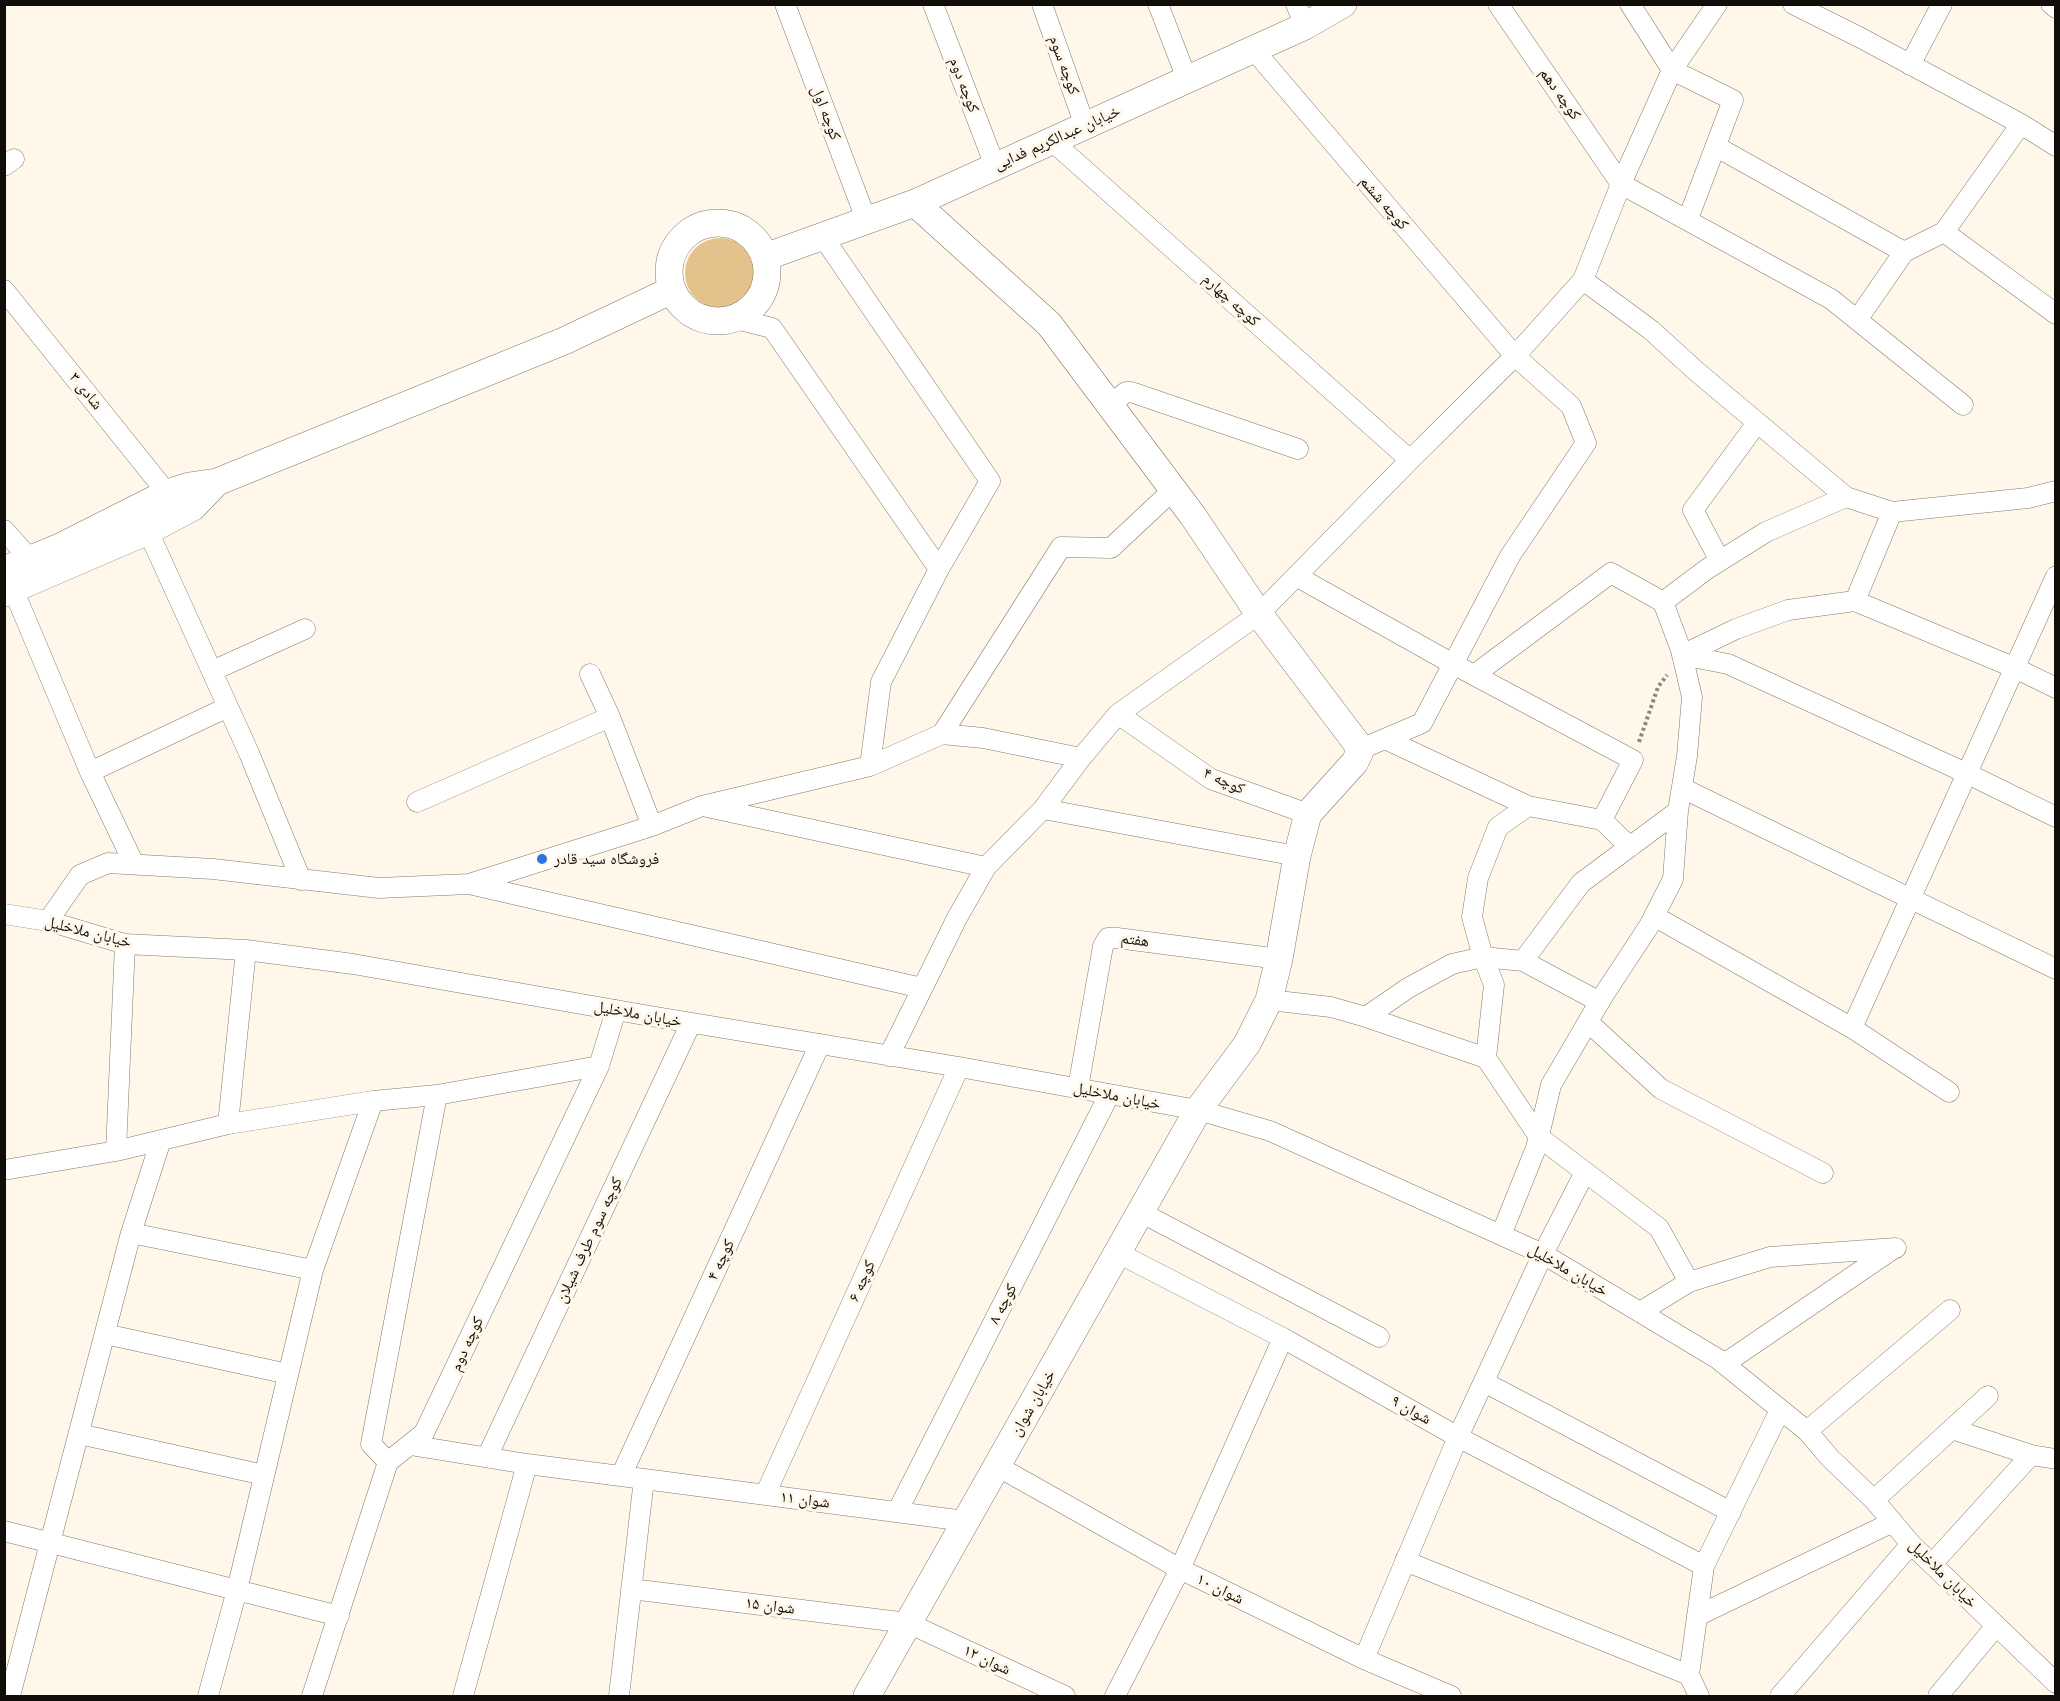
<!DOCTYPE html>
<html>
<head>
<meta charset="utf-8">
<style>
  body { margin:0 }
  #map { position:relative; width:2060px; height:1701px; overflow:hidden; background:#fff7ea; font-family:Quicksand,sans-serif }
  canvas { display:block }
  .frame { position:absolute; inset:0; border:6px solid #110e09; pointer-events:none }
</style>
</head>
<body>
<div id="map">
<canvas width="2060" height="1701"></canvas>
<div class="frame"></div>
</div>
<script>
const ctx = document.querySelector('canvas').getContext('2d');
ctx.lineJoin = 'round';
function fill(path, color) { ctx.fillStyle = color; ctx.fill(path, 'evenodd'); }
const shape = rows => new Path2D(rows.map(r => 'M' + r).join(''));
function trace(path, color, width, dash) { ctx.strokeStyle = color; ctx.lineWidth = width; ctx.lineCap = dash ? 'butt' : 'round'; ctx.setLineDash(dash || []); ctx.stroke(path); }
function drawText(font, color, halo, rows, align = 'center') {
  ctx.font = font + ' Quicksand,"Noto Naskh Arabic",sans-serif'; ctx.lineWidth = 6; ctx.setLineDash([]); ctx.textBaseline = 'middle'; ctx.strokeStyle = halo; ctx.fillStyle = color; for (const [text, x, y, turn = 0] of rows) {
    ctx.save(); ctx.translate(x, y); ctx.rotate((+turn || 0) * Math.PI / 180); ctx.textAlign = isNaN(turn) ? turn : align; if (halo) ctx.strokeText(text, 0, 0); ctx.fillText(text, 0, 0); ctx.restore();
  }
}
fill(shape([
  '685 273a35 35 0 1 1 70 0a35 35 0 1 1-70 0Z'
]), '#e4c28b');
const street = shape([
  [785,4,867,222],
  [933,4,995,166],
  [1042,4,1085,126],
  [1158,4,1187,79],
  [1296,4,1305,26],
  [1498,4,1621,184,1831,299,1963,405],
  [1630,4,1672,70,1733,100,1688,219],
  [1793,4,1861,38,2021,124,2056,146],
  [2051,4,2056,8],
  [1253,49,1515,356,1571,406,1586,443,1510,556,1422,723,1361,749],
  [1910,65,1942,4],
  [1052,141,1410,460],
  [1717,147,1904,252],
  [4,166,14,159],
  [1944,232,2056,314],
  [823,237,990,481,939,569],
  [1583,280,1651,330,1696,371,1846,497,1892,512,2028,498,2056,491],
  [4,290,167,493],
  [736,319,772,328,939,569,881,682,870,766],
  [1857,320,1904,252,1944,232,2021,124],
  [1110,405,1126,392,1131,392,1298,449],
  [4,530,30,559],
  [148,531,249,753,301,880],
  [1720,561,1693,510,1757,423],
  [1296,576,1453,664,1633,760,1602,820],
  [13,589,90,772,134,864],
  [1855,601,1892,512],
  [1682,655,1728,664,1966,773,2056,817],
  [1682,655,1736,629,1788,610,1855,601,2013,667,2056,688],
  [212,671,305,629],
  [590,674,610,717,652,826],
  [1474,675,1611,573,1663,602],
  [1118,714,1211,779,1308,814],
  [942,734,1061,547,1111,548,1173,490],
  [1385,739,1528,806,1602,820,1630,847],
  [90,772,228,707],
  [1682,788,2056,969],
  [417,802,610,717],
  [707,807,986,867],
  [1043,809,1297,856],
  [469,884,922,988],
  [4,914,48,921,125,944,246,950,353,964,644,1015,959,1067,1198,1110,1270,1131,1543,1254,1718,1359,1807,1431,1830,1458,1874,1500,1911,1544,2056,1683],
  [1654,916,1852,1028,1949,1092],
  [48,921,80,875,108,863,213,869,379,888,469,884,652,826,702,806,870,766,942,734,983,738,1081,758,1118,714,1259,614,1410,460,1515,356,1583,280,1621,184,1672,70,1717,4],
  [1523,961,1600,1002],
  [1269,1000,1331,1007,1366,1017,1408,988,1452,964,1483,957,1523,961,1581,883,1678,811],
  [1366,1017,1486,1058,1539,1137,1659,1228,1689,1282],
  [1588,1022,1661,1089,1823,1173],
  [1852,1028,2056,576],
  [889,1056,957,918,986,867,1043,809,1081,758],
  [1486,1058,1494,985,1483,957,1472,917,1478,878,1498,827,1528,806],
  [1078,1088,1103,946,1108,938,1117,938,1279,959],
  [228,1124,246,950],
  [116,1151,125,944],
  [4,1170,116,1151,228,1124,373,1101,437,1095,599,1066,616,1010],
  [1140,1212,1379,1337],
  [131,1233,313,1270],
  [1501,1235,1536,1148,1551,1085,1603,996,1649,926,1673,879,1678,811,1687,756,1692,697,1681,650,1663,602,1707,569,1766,532,1846,497],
  [1118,1253,1283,1338,1458,1437,1704,1566],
  [1640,1312,1689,1282,1770,1257,1896,1248],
  [105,1334,288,1374],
  [1724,1364,1893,1249],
  [1484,1382,1731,1512],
  [1952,1429,2031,1455,2056,1459],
  [1807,1431,1950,1310],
  [79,1434,264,1475],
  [410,1445,527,1464,463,1696],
  [487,1457,691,1023],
  [388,1462,371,1444,437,1095],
  [527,1464,644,1479,619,1696],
  [997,1466,1180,1569,1364,1659,1451,1696],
  [621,1476,820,1044],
  [644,1479,965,1521],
  [765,1495,959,1067],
  [1874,1500,1988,1396],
  [897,1512,1109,1095],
  [4,1531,339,1616],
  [1405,1561,1689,1675],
  [1932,1564,2031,1455],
  [631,1589,908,1623,1065,1696],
  [1697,1616,1893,1522],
  [1364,1659,1458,1437,1543,1254,1585,1172],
  [10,1696,131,1233,161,1140],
  [208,1696,237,1590,313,1270,373,1101],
  [312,1696,388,1462,424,1433,599,1066],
  [1115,1696,1180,1569,1283,1338],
  [1699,1696,1689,1675,1704,1566,1780,1410],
  [1780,1696,1911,1544],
  [1938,1696,1996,1626]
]);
const secondary = shape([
  '669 272a49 49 0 1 1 98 0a49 49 0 1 1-98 0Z',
  [765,257,915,203,1305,26,1343,4],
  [4,570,60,547,167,493,189,486,217,482,564,341,672,290],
  [4,593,148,531,193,507,217,482],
  [867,1696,1198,1110,1247,1044,1269,1000,1279,959,1297,856,1308,814,1355,762,1361,749,1259,614,1193,516,1049,324,915,203]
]);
trace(street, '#827a6c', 21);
trace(secondary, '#827a6c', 28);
trace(shape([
  [1639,742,1658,687,1667,675]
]), '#8c867d', 4, [3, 3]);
trace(street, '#fff', 20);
trace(secondary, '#fff', 27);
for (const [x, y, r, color] of [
  [542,859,6,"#2d74e1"]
]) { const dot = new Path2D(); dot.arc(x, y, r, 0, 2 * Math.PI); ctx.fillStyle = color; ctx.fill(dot); trace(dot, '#fff7ea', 2); }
drawText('16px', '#110e09', '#fff7ea', [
  ["کوچه سوم",1064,65,70],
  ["کوچه دوم",964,85,69],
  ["کوچه دهم",1560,94,55],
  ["کوچه اول",826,113,69],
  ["خیابان عبدالکریم فدایی",1057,138,-24],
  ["کوچه ششم",1384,203,49],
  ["کوچه چهارم",1231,300,42],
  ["شادی ۳",86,391,51],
  ["کوچه ۴",1224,781,24],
  ["خیابان ملاخلیل",88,932,14],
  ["هفتم",1135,940,7],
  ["خیابان ملاخلیل",638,1014,10],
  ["خیابان ملاخلیل",1117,1096,11],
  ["کوچه سوم طرف شیلان",589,1240,-65],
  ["کوچه ۴",721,1260,-65],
  ["خیابان ملاخلیل",1568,1270,30],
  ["کوچه ۶",862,1281,-66],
  ["کوچه ۸",1003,1304,-63],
  ["کوچه دوم",467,1344,-65],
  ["خیابان شوان",1033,1403,-60],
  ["شوان ۹",1411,1410,29],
  ["شوان ۱۱",805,1500,7],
  ["خیابان ملاخلیل",1943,1574,45],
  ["شوان ۱۰",1220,1589,26],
  ["شوان ۱۵",770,1606,7],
  ["شوان ۱۲",987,1660,25]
]);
drawText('16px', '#110e09', '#fff7ea', [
  ["فروشگاه سید قادر",554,859]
], 'left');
</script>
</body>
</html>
